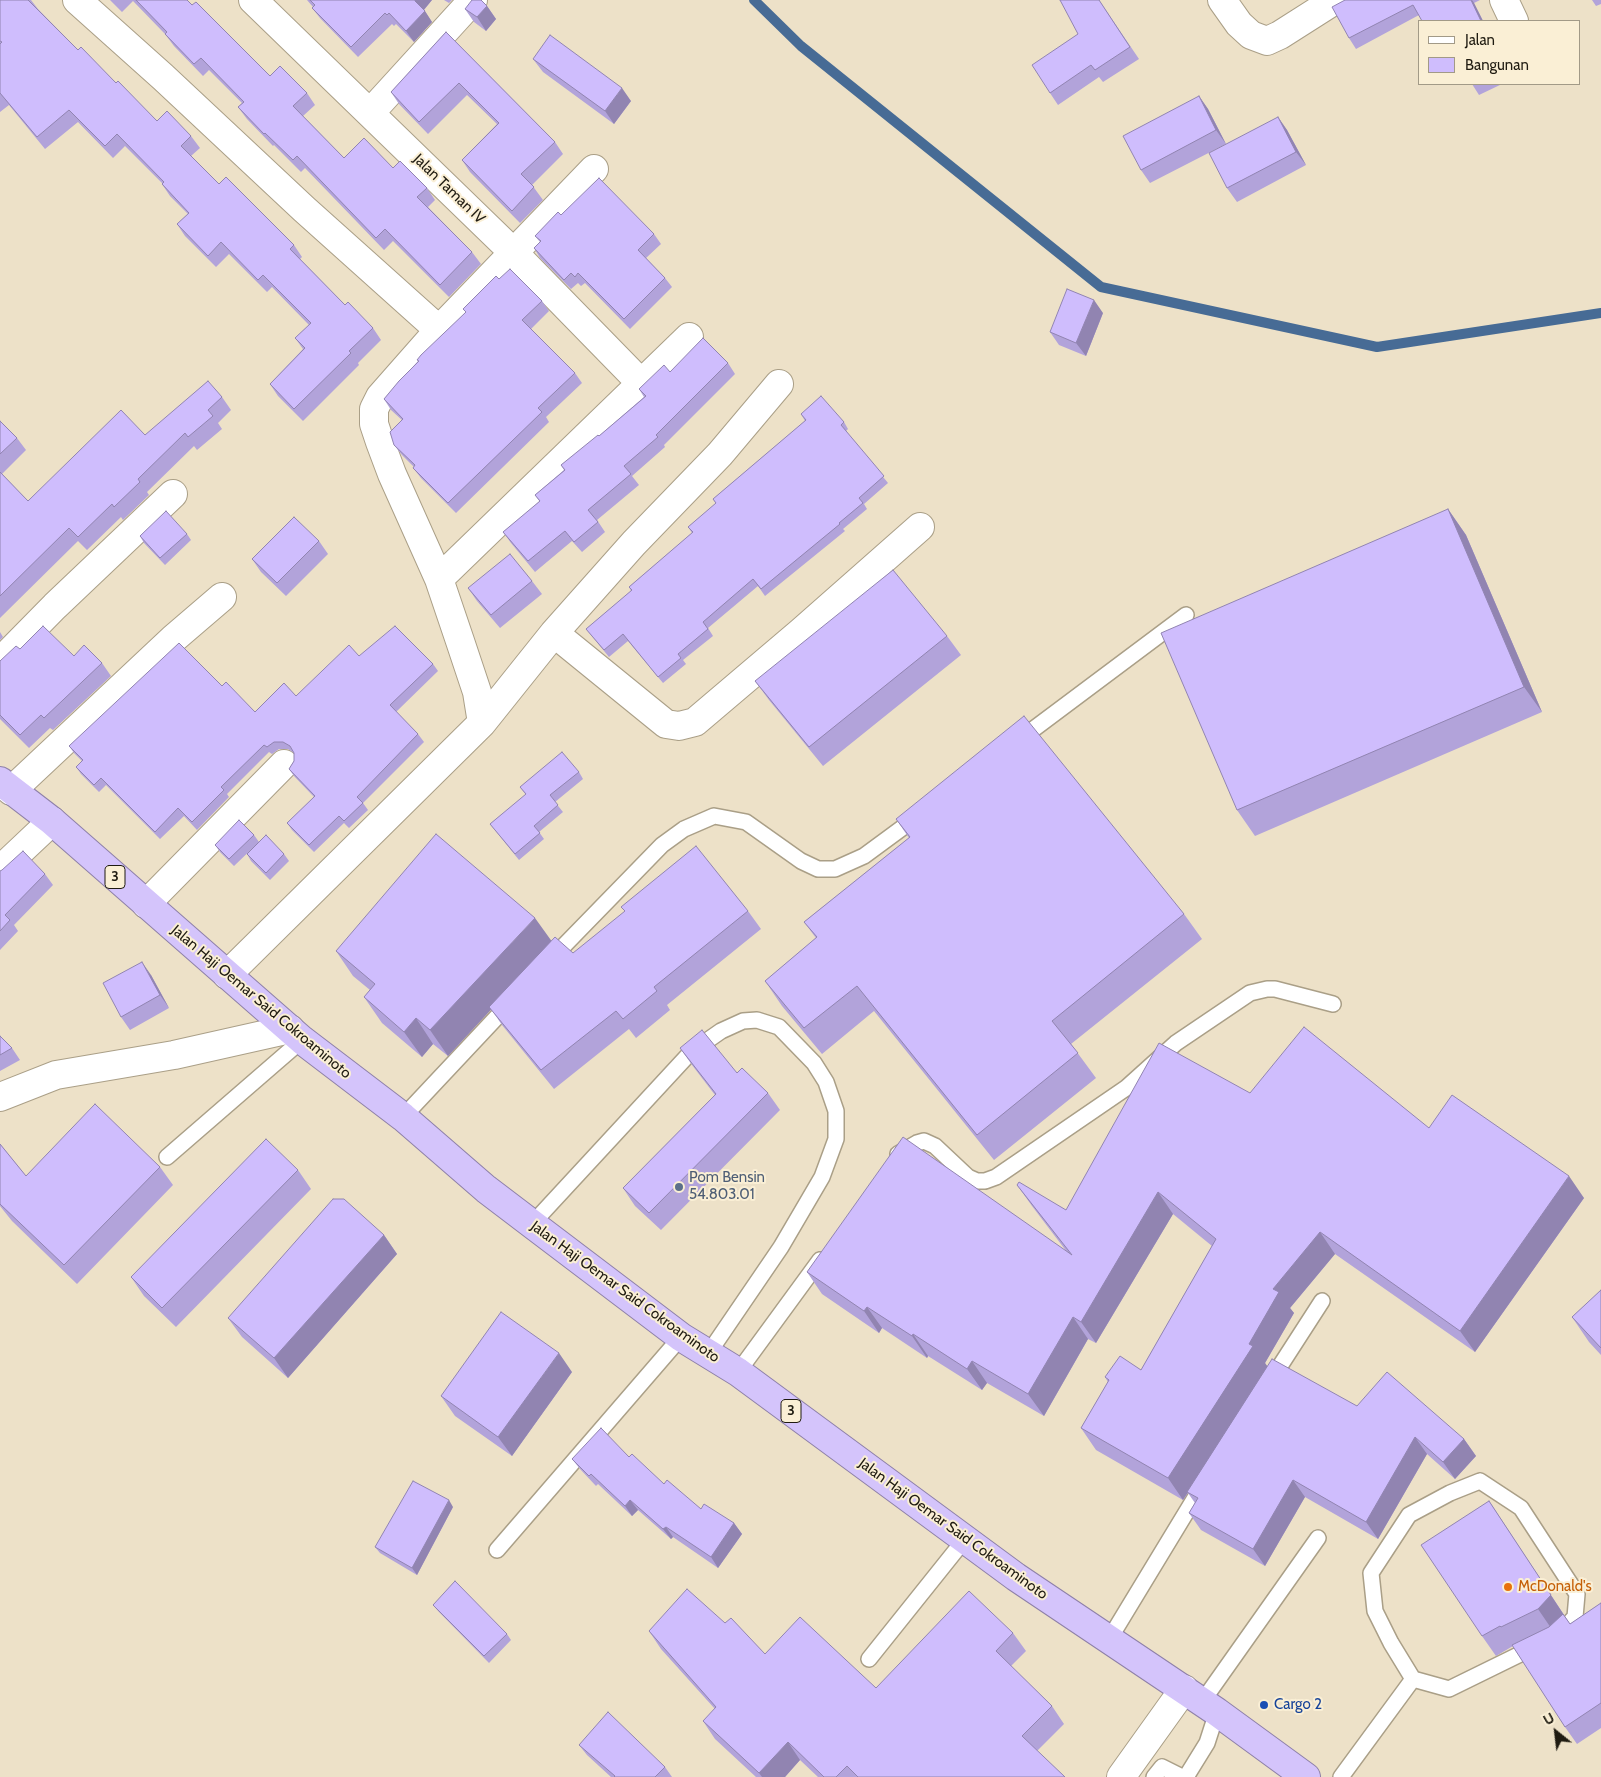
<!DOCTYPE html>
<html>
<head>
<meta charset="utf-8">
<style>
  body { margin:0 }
  #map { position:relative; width:1601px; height:1777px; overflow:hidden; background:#ede1c8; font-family:Cabin,sans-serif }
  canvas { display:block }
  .legend { position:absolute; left:1418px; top:20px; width:162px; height:65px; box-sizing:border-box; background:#faefd5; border:1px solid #a29a87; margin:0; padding:6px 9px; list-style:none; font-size:15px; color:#1f1b11 }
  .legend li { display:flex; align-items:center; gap:10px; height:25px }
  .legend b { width:25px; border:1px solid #a29a87 }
  .north { position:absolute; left:1531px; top:1707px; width:50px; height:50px; -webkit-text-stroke:4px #faefd5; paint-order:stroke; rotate:331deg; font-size:14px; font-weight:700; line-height:20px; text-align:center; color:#1f1b11 }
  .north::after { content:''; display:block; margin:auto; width:18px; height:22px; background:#1f1b11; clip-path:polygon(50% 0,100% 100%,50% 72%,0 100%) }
</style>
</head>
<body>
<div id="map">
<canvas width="1601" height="1777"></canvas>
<ul class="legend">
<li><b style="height:6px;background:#fff"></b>Jalan</li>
<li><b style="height:14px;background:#cfbdfd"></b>Bangunan</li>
</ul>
<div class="north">U</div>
</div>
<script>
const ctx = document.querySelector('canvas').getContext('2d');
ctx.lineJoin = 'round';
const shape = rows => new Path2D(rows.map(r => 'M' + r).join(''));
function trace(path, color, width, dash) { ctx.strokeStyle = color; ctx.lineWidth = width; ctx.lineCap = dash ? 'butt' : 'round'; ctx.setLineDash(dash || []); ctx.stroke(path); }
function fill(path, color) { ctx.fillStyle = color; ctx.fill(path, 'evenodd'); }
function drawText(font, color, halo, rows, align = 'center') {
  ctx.font = font + ' Cabin,sans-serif'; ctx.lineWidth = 4; ctx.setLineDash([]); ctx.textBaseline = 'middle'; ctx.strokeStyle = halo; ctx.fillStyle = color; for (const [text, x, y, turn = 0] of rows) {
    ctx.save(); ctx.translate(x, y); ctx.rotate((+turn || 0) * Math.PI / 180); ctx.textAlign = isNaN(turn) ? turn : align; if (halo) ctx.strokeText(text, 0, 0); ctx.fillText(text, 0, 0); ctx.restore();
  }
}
trace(shape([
  [754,0,801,46,1101,287,1377,347,1601,313]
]), '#476b95', 10);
const service = shape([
  [1019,740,1186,615],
  [550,960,662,845,684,829,714,816,746,822,801,861,818,869,835,869,864,856,917,817],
  [403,1117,510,1003],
  [898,1154,917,1143,924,1141,935,1146,968,1177,977,1181,985,1181,996,1177,1126,1088,1176,1043,1250,993,1267,989,1275,989,1333,1004],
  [167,1157,302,1040],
  [532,1224,691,1052,721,1031,743,1021,757,1020,779,1027,814,1063,826,1082,836,1111,836,1139,822,1177,781,1247,708,1354],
  [738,1372,820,1260],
  [1271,1380,1322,1301],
  [1480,1481,1521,1508,1577,1594,1575,1617,1557,1636,1449,1689,1413,1679,1391,1643,1375,1611,1371,1573,1409,1515,1450,1493,1480,1481],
  [497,1550,681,1337],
  [1110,1638,1204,1483],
  [869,1659,965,1539],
  [1202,1702,1318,1538],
  [1154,1777,1162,1767,1182,1777],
  [1186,1777,1207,1743,1217,1712],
  [1341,1777,1413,1679]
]);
const minor = shape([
  [77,0,163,77,304,209,439,330],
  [253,0,513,252,640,382],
  [1222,0,1239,24,1251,35,1267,41,1280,35,1335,0],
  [1504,0,1514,21],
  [370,113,473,0],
  [439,579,689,337],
  [554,633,666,724,679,726,695,722,801,632,920,527],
  [0,662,55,606,173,494],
  [482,723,477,692,460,641,439,579,392,474,380,442,374,424,374,409,380,397,439,330,594,169],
  [11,791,173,639,222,597],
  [0,870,52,821],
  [146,904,284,764],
  [227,975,482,723,554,633,634,543,720,454,779,384],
  [0,1097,56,1075,174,1055,290,1029],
  [1121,1777,1184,1689]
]);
const trunk = shape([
  [0,781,52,821,302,1040,403,1117,486,1189,532,1224,681,1337,738,1372,1016,1577,1217,1712,1306,1777]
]);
trace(service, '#aa9f87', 18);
trace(minor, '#aa9f87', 30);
trace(trunk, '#8e80a8', 30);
trace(service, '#fff', 15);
trace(minor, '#fff', 28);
trace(trunk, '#d4c4fb', 28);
fill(shape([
  [0,0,31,0,38,9,78,50,157,121,191,136,200,148,191,156,219,184,294,245,302,257,300,259,345,305,373,328,381,340,358,363,359,365,303,421,278,396,270,384,303,349,295,338,309,325,272,287,267,292,229,254,216,267,185,236,177,224,188,214,170,196,162,184,162,183,125,146,113,158,78,122,45,149,9,105,0,112],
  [110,0,187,0,270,76,307,93,315,105,303,116,344,158,393,168,427,188,435,200,428,207,472,252,481,264,449,297,393,241,384,250,305,168,301,172,274,145,273,146,247,119,238,107,242,103,209,70,203,76,174,46,165,34,133,1,122,12],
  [307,0,432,0,424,10,432,22,414,42,396,24,394,26,392,24,358,57,320,18,312,8,313,7],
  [444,0,452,0,449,3],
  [1099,0,1139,59,1103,82,1099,77,1058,105,1050,93,1078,34],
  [1345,0,1480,0,1474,3,1483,21,1422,21,1419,15,1356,49,1349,38],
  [1592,0,1601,0,1601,4,1596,6],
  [487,6,496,19,486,31,474,22,465,9],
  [446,32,555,142,563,154,532,185,543,200,520,223,470,172,462,160,497,124,467,95,428,134,399,104,391,92],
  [533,59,631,101,614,124,543,72],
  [1472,84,1502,84,1479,95],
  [1199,96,1208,109,1226,144,1150,183,1141,170],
  [1278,117,1287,130,1306,165,1237,202,1227,188],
  [561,215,654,234,661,244,646,258,665,278,672,287,630,329,585,283,581,286,578,283,571,289,540,258,534,248,540,242,535,236],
  [499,279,542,301,549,311,531,329,575,373,582,383,546,417,549,422,456,513,421,478,413,468,414,467,402,455,394,445,402,420,391,410,384,399,418,361,466,312,463,309],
  [1103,313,1086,356,1059,345,1050,332],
  [728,363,735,374,664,445,665,447,632,476,639,485,597,520,605,532,582,552,572,541,535,572,511,543,503,532,540,502,535,495,564,470,561,465,599,436,644,397,639,389,670,372],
  [222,397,231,410,218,423,222,429,197,450,194,446,147,492,149,495,123,520,121,517,87,550,78,541,0,618,0,421,17,438,26,450,2,474,28,501,145,435],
  [801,414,844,422,848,429,846,431,888,483,864,504,867,509,843,529,845,531,765,596,758,586,708,628,713,636,683,660,686,664,663,683,628,641,609,657,586,629,631,591,629,587,692,533,688,527,716,504,713,499,805,421],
  [1448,509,1466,535,1542,712,1255,836,1237,810],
  [187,534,191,540,165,565,144,543,140,536],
  [319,541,328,554,286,596,261,572,252,559],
  [532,581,542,594,500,628,477,601,468,588],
  [0,632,3,637,0,640],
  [947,636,961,655,823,766,769,700,755,681],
  [20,649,74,656,102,663,111,676,53,730,50,728,29,748,0,719,0,661],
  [359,656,433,664,438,671,396,712,418,734,424,742,363,803,368,810,349,828,344,823,314,852,292,830,287,823,314,797,294,776,289,769,294,761,294,753,288,749,279,749,272,754,269,752,227,794,229,797,197,830,184,816,160,839,106,785,99,792,81,774,76,767,82,761,74,753,69,746,222,686,255,712,296,696],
  [579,772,583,779,555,802,563,812,539,832,544,839,519,860,490,824,526,795,520,787],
  [896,819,1184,914,1202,939,1071,1044,1096,1078,994,1160,874,1011,822,1054,782,1006,765,981,816,938,804,922,909,838],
  [254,835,259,842,234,866,220,852,215,845],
  [247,854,284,854,289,861,270,880,251,861],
  [0,871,45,874,53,885,14,925,18,931,0,950],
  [748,911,761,929,667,1005,670,1010,636,1038,629,1029,554,1089,502,1025,491,1009,448,1056,433,1044,422,1057,382,1023,364,997,370,990,353,976,336,951,551,941,573,953],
  [151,975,169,1008,130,1030,121,1017],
  [0,1036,12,1048,20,1060,0,1071],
  [680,1048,737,1073,768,1093,780,1110,661,1230,635,1206,623,1188,715,1095,692,1065],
  [1250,1093,1429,1128,1584,1198,1475,1352,1335,1254,1290,1308,1294,1313,1265,1363,1267,1367,1357,1406,1464,1439,1476,1456,1455,1479,1427,1454,1378,1539,1305,1497,1265,1566,1201,1530,1189,1513,1195,1503,1188,1493,1183,1500,1096,1450,1081,1428,1108,1382,1105,1377,1141,1370,1212,1246,1173,1214,1096,1343,1088,1339,1044,1416,987,1383,982,1390,928,1356,927,1358,882,1328,879,1333,822,1294,807,1272,1067,1252,1032,1206,1017,1185,1066,1210],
  [0,1144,26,1176,160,1167,173,1185,77,1284,12,1221,0,1206],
  [298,1170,311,1189,176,1327,144,1296,131,1277],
  [384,1235,397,1254,288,1378,242,1337,228,1318],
  [1601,1290,1601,1355,1589,1342,1572,1317],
  [572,1372,512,1456,455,1416,441,1396],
  [629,1457,664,1484,701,1509,734,1523,742,1534,718,1568,673,1537,671,1539,638,1510,632,1516,598,1484,596,1486,580,1469,572,1459],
  [1489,1501,1570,1624,1601,1603,1601,1728,1577,1744,1565,1727,1513,1646,1496,1656,1482,1636],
  [453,1507,417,1575,380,1553,375,1547],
  [433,1605,507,1634,511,1640,489,1663,438,1611],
  [725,1623,765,1654,876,1688,1013,1633,1026,1651,1011,1666,1052,1706,1064,1724,1037,1751,1065,1777,818,1777,800,1760,785,1777,756,1777,715,1739,703,1721,715,1709,661,1649,649,1631],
  [579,1745,665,1767,672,1777,611,1777,587,1755]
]), '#b2a3da');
fill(shape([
  [415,0,432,0,422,12,415,1],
  [1471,0,1472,0,1474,3,1483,21,1481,21],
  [487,6,496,19,486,31,477,17],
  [425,11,432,22,414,42,406,31],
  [622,88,631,101,614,124,605,111],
  [1199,96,1208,109,1226,144,1216,130],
  [1278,117,1287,130,1306,165,1296,152],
  [1094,300,1103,313,1086,356,1076,343],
  [1448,509,1466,535,1542,712,1524,687],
  [535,918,553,943,448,1056,430,1030],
  [142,962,151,975,169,1008,160,995],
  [416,1018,433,1044,422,1057,404,1032],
  [1569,1176,1584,1198,1475,1352,1460,1331],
  [1158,1192,1173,1214,1096,1343,1081,1322],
  [1320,1232,1335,1254,1290,1308,1294,1313,1265,1363,1268,1367,1183,1500,1168,1478,1249,1344,1273,1289],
  [384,1235,397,1254,288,1378,274,1358],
  [867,1307,882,1328,879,1333,864,1311],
  [1073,1317,1088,1339,1044,1416,1028,1394],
  [913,1334,928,1356,927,1358,912,1336],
  [559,1353,572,1372,512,1456,498,1437],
  [972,1361,987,1383,982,1390,967,1369],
  [1415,1437,1427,1454,1378,1539,1366,1522],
  [1464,1439,1476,1456,1455,1479,1443,1462],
  [1293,1480,1305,1497,1265,1566,1253,1549],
  [449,1500,453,1507,417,1575,412,1568],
  [630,1500,638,1510,632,1516,625,1506],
  [1489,1501,1564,1615,1551,1628,1538,1609],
  [734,1523,742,1534,718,1568,711,1557],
  [666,1527,673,1537,671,1539,663,1529],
  [788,1742,800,1760,785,1777,762,1777,759,1773]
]), '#9184b1');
const building = shape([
  [0,0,28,0,78,50,81,47,116,83,118,81,157,121,167,111,191,136,181,146,219,184,226,177,294,245,290,249,345,305,348,302,373,328,349,351,351,353,294,409,270,384,305,348,295,338,311,323,263,275,258,280,221,242,208,256,177,224,189,213,162,184,164,182,117,134,105,146,69,110,37,137,0,93,0,44,2,42,0,41,0,0],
  [136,0,187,0,192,5,196,2,270,76,280,66,307,93,293,106,344,158,364,138,393,168,400,161,427,188,417,197,472,252,440,285,385,229,376,238,297,156,293,160,265,133,264,134,238,107,244,102,201,58,194,64,165,34,167,32,136,0],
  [310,0,415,0,415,1,425,11,406,31,389,13,387,15,385,13,351,47,312,8,315,5,310,0],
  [472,0,481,0,487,6,477,17,465,9,472,0],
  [1060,0,1099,0,1130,47,1095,70,1091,65,1050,93,1032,65,1078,34,1060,0],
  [1345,0,1471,0,1481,21,1422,21,1413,5,1349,38,1332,7,1345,0],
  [446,32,555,142,521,174,534,187,512,211,462,160,499,123,459,83,419,122,391,92,446,32],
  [550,35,622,88,605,111,533,59,550,35],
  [1199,96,1216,130,1141,170,1123,136,1199,96],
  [1278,117,1296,152,1227,188,1209,153,1278,117],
  [599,178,654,234,638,250,665,278,624,319,578,273,575,277,571,273,564,280,534,248,541,241,535,236,558,212,561,215,599,178],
  [510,269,542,301,522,320,575,373,538,408,542,412,448,503,413,468,415,465,394,445,390,432,403,419,384,399,399,381,419,361,417,360,421,355,466,312,463,309,496,276,499,279,510,269],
  [1067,289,1094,300,1076,343,1050,332,1067,289],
  [703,338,728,363,656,435,658,437,624,466,631,474,588,510,598,522,574,542,565,531,528,561,503,532,540,501,535,495,565,470,561,465,598,435,599,436,646,396,639,389,664,365,670,372,703,338],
  [208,381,222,397,208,410,213,416,188,437,185,433,138,479,140,482,114,507,112,504,78,537,69,528,0,596,0,472,28,501,121,410,145,435,208,381],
  [821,396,844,422,841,425,884,476,859,498,863,503,839,523,840,524,761,589,753,579,703,622,708,629,678,654,681,658,658,677,623,634,604,650,586,629,632,590,629,587,693,532,688,527,716,503,713,499,806,420,801,414,821,396],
  [0,421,17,438,0,454,0,421],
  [1448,509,1524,687,1237,810,1161,633,1448,509],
  [166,511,187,534,160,558,140,536,166,511],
  [294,517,319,541,277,583,252,559,294,517],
  [510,554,532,581,491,615,468,588,510,554],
  [893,570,947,636,809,747,755,681,893,570],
  [43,626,74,656,84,645,102,663,44,718,41,715,20,735,0,715,0,661,16,646,20,649,43,626],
  [395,626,433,664,390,705,418,734,357,797,363,803,344,821,339,816,309,845,287,823,315,796,289,769,294,761,294,753,290,746,283,742,274,742,267,747,264,745,221,787,224,790,192,822,178,808,155,832,101,778,94,785,76,767,83,760,69,746,179,643,222,686,226,682,255,712,284,683,296,696,349,645,359,656,395,626],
  [1024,716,1184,914,1052,1021,1078,1053,977,1135,857,986,804,1028,765,981,817,937,804,922,910,837,896,819,1024,716],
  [562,752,579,772,550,795,558,805,534,826,540,833,515,854,490,824,526,794,520,787,562,752],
  [239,820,254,835,229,859,215,845,239,820],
  [436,834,535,918,430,1030,416,1018,404,1032,364,997,375,984,336,951,436,834],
  [266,835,284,854,266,873,247,854,266,835],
  [696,846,748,911,654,987,657,991,623,1019,616,1011,541,1070,489,1007,555,937,573,953,625,911,621,907,696,846],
  [23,851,45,874,5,915,10,920,0,931,0,871,2,870,23,851],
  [142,962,160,995,121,1017,103,983,142,962],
  [1304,1027,1429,1128,1452,1095,1569,1176,1460,1331,1320,1232,1273,1289,1279,1292,1249,1344,1253,1346,1168,1478,1081,1428,1109,1380,1105,1377,1120,1356,1141,1370,1216,1239,1158,1192,1081,1322,1073,1317,1028,1394,972,1361,967,1369,913,1334,912,1336,867,1307,864,1311,807,1272,903,1137,1072,1255,1017,1185,1019,1182,1066,1210,1159,1043,1250,1093,1304,1027],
  [702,1030,737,1073,742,1068,768,1093,649,1213,623,1188,716,1094,680,1048,702,1030],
  [0,1036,12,1048,0,1055,0,1036],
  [95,1104,160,1167,64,1265,0,1204,0,1144,26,1176,95,1104],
  [266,1139,298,1170,162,1308,131,1277,266,1139],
  [333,1199,344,1199,384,1235,274,1358,228,1318,333,1199],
  [1601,1290,1601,1348,1572,1317,1601,1290],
  [501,1312,559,1353,498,1437,441,1396,501,1312],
  [1272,1359,1357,1406,1387,1372,1464,1439,1443,1462,1415,1437,1366,1522,1293,1480,1253,1549,1189,1513,1198,1498,1187,1492,1272,1359],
  [601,1428,629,1457,632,1454,664,1484,667,1480,701,1509,704,1504,734,1523,711,1557,666,1527,663,1529,630,1500,625,1506,591,1474,589,1476,572,1459,601,1428],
  [413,1481,449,1500,412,1568,375,1547,413,1481],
  [1489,1501,1551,1595,1538,1609,1501,1627,1500,1626,1482,1636,1421,1545,1489,1501],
  [455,1581,507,1634,484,1656,433,1605,455,1581],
  [687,1589,725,1623,731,1618,765,1654,800,1617,876,1688,969,1591,1013,1633,996,1651,1052,1706,1022,1736,1065,1777,858,1777,847,1766,836,1777,824,1777,788,1742,759,1773,703,1721,716,1707,649,1631,687,1589],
  [1601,1603,1601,1703,1565,1727,1512,1645,1549,1627,1563,1614,1570,1624,1601,1603],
  [608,1712,665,1767,655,1777,614,1777,615,1776,579,1745,608,1712]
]);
fill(building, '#cfbdfd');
trace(building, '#9184b1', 1);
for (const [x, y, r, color] of [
  [679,1187,5,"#5c6f8a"],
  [1508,1587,5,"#e8710a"],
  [1264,1705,5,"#1a4fb4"]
]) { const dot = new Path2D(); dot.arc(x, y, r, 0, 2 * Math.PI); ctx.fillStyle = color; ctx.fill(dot); trace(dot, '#faefd5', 2); }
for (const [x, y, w] of [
  [115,877,20],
  [791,1411,20]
]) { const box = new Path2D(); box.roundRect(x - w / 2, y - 11.5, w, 23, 4); ctx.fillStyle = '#faefd5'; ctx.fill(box); trace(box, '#1f1b11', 1); }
drawText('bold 14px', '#1f1b11', null, [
  ["3",115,877],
  ["3",791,1411]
]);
drawText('15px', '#1f1b11', '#faefd5', [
  ["Jalan Taman IV",449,189,44],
  ["Jalan Haji Oemar Said Cokroaminoto",261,1002,40],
  ["Jalan Haji Oemar Said Cokroaminoto",625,1292,36],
  ["Jalan Haji Oemar Said Cokroaminoto",953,1529,36]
]);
drawText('15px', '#4e5e75', '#faefd5', [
  ["Pom Bensin",689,1178],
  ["54.803.01",689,1195]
], 'left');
drawText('15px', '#c56008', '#faefd5', [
  ["McDonald's",1518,1587]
], 'left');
drawText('15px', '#164399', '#faefd5', [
  ["Cargo 2",1274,1705]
], 'left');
</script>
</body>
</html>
